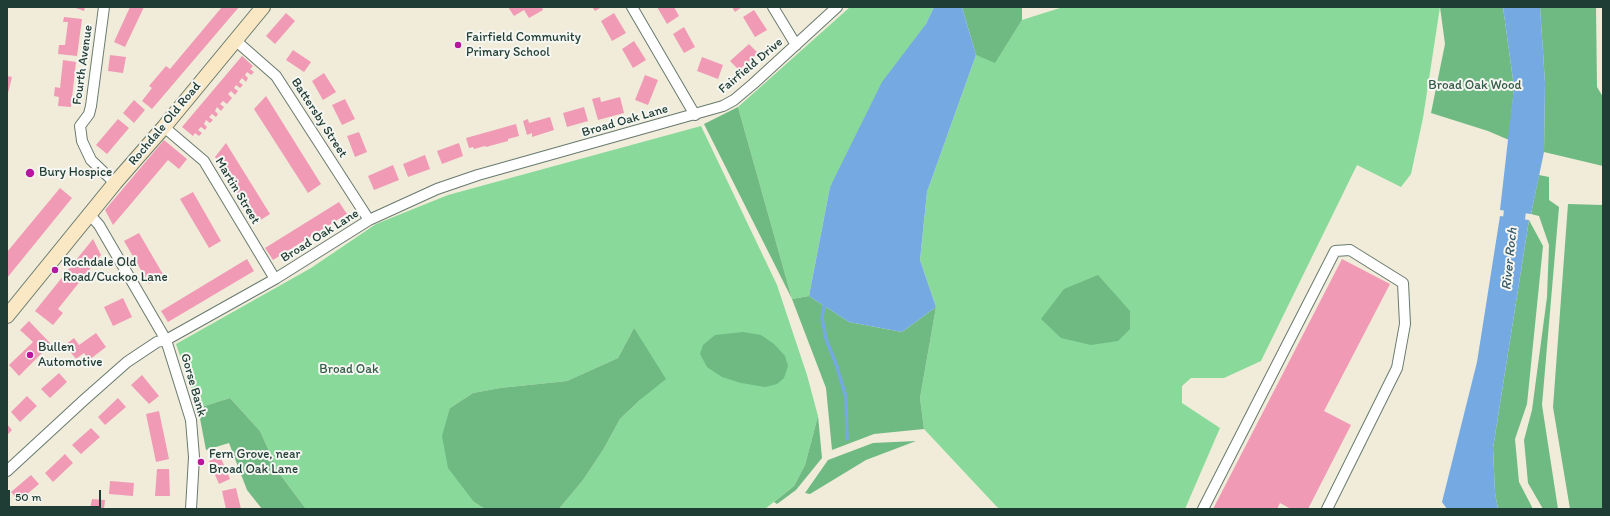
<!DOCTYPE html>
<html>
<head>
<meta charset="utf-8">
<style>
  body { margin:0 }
  #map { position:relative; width:1610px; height:516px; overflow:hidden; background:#f0ecd9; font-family:Itim,sans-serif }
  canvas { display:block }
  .frame { position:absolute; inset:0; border:8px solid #1f3d34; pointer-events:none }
  .scale { position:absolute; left:8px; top:490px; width:93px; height:18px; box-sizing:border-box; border:2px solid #1f3d34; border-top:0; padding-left:5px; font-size:12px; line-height:14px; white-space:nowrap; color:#1f3d34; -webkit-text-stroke:3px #f6f6f2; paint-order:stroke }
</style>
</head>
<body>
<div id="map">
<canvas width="1610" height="516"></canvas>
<div class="frame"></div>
<div class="scale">50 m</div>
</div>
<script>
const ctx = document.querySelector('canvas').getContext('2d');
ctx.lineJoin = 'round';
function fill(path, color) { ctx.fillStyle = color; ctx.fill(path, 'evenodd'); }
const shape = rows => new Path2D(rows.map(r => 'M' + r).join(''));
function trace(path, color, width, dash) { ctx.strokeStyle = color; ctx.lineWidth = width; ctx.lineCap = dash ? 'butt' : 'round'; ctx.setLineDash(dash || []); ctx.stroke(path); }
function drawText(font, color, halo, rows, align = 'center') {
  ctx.font = font + ' Itim,sans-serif'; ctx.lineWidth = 4; ctx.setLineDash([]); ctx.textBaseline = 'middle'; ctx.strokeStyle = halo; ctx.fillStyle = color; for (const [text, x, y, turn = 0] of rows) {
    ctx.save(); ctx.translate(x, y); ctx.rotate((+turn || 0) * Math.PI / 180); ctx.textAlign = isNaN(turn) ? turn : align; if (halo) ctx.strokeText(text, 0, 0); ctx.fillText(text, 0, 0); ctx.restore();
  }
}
fill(shape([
  [850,7,934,7,926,24,830,187,809,296,792,299,738,107],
  [1063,7,1440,7,1423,118,1411,174,1401,187,1357,165,1261,361,1224,378,1191,378,1182,386,1182,403,1220,428,1185,509,1001,509,997,507,924,429,920,398,936,307,920,260,927,192,976,55,995,62,1022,20],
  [701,126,777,285,807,375,818,416,805,465,794,486,765,509,559,509,583,480,603,450,620,419,641,399,634,328,618,358,567,381,500,388,473,393,450,408,474,502,485,509,306,509,279,473,260,431,230,398,198,408,176,344,311,268,376,224,448,195]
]), '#89da9a');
fill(shape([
  [962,7,1022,7,1022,20,995,63,976,55],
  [1440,7,1503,7,1514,87,1509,140,1488,131,1431,113,1445,44],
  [1540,7,1596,7,1597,87,1603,97,1603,166,1544,152,1545,83],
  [738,107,792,299,809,296,849,322,902,332,936,307,920,398,924,429,874,434,832,450,826,388,792,299,704,124],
  [1539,175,1549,177,1549,200,1559,207,1542,405,1558,509,1543,509,1528,483,1524,440,1532,410,1547,297,1549,245,1539,216,1531,214],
  [1568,204,1603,205,1603,509,1570,509,1553,407],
  [1529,220,1543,246,1527,404,1515,439,1519,482,1533,509,1498,509,1495,493,1493,448],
  [1098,275,1130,311,1130,329,1118,341,1091,345,1061,338,1041,319,1064,289],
  [634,328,666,379,641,399,620,419,603,450,583,480,559,509,485,509,474,502,448,468,442,436,450,408,473,393,500,388,567,381,618,358],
  [743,332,761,335,774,344,785,356,788,366,784,378,777,384,765,387,741,383,722,377,707,367,700,354,703,345,715,335],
  [230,398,260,431,279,473,306,509,262,509,247,490,229,443,206,450,198,408],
  [818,416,822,458,796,490,777,504,774,502,794,486,805,465],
  [916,441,866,460,810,494,805,493,828,460,873,443]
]), '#6eba82');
fill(shape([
  [934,7,962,7,976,55,927,192,920,260,936,307,902,332,849,322,809,296,830,187,882,82,926,24],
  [1503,7,1540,7,1545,83,1544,152,1531,214,1500,210,1514,87],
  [1500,216,1529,220,1493,448,1495,493,1498,509,1447,509,1442,502,1477,362]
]), '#75a9e2');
trace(shape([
  [824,306,822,318,826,339,836,364,846,397,847,439]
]), '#75a9e2', 3.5);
trace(shape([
  [1511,247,1518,182]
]), '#75a9e2', 22);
fill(shape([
  [73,7,85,7,84,11],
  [130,7,144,7,125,47,114,42],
  [222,7,239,7,152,109,142,101,152,88,149,86,166,66,170,69],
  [508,7,542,7,543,10,529,18,524,10,514,16],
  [592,7,602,7,595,11],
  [657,7,674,7,679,16,667,24],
  [732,7,742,7,735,12],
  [754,10,767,30,755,37,743,17],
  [286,13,295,21,275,44,266,36],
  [614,13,626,33,612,41,601,21],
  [64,17,82,19,77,56,58,54,59,45,65,45,68,22,63,22],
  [684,27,695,47,684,53,673,34],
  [634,41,646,60,633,68,622,49],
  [749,44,758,53,739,70,730,61],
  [293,50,311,62,304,72,286,60],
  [110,55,126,57,123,73,108,71],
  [242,56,253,66,250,69,254,72,251,75,247,72,245,75,248,78,246,82,242,78,239,82,243,85,240,88,236,85,234,88,238,91,235,95,231,91,228,94,232,98,227,104,223,101,220,104,224,107,221,111,217,107,215,111,218,114,216,117,212,114,209,117,213,120,210,123,206,120,204,124,207,127,205,130,201,127,198,130,202,133,199,136,195,133,193,136,182,127],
  [702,57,723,65,718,79,697,71],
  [63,60,76,62,71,107,58,106,59,97,54,96,55,87,60,88],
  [324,73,336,92,323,100,312,81],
  [645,75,658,80,648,105,635,100],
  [7,76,12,77,8,93,7,93],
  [266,96,321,184,308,193,254,109],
  [600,97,601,102,620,97,624,113,598,120,592,99],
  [345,99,355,119,342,125,332,105],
  [134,100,145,110,134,123,123,113],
  [584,107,588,121,567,127,563,113],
  [550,117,554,130,532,137,532,133,527,135,523,121,528,119,529,123],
  [118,119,129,128,107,154,96,145],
  [516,124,519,136,508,139,508,141,486,147,485,146,474,149,473,147,469,148,466,138],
  [359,132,367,152,355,157,347,136],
  [164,140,187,159,179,169,168,160,113,225,105,210],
  [226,143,270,214,256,223,215,157],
  [459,143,463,156,442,164,437,151],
  [425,155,430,169,408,177,403,164],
  [393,165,399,180,374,190,368,176],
  [60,188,72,198,7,278,7,252],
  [193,192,221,241,209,248,180,199],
  [339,202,347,214,273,260,265,248],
  [139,233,164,276,149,284,124,241],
  [93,239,101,255,58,309,63,313,53,325,35,311],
  [247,259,254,271,168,322,161,311],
  [1342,259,1390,284,1324,411,1351,425,1308,509,1291,509,1280,503,1277,509,1213,509],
  [123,298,132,317,113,326,104,307],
  [29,321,51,344,19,376,9,365,33,342,20,330],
  [96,333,106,347,89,360,84,353,76,359,65,345,74,338,79,345],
  [59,373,67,382,50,398,41,389],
  [142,375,159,396,149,404,131,385],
  [27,396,37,406,20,422,11,412],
  [118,398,126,407,105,425,98,417],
  [159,411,169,459,156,462,146,414],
  [7,424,12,430,7,435],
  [91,428,100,437,81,454,72,445],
  [65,454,73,463,53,482,45,473],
  [220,456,230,479,219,484,209,461],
  [157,469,169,469,170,496,155,496],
  [31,475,39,484,19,501,11,492],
  [110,481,134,483,133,496,109,494],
  [236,488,241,509,226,509,222,491],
  [92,499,105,500,104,509,90,509]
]), '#f09ab6');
const street = shape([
  [104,7,91,106,89,114,80,126,81,133,82,141,91,160,115,183],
  [632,7,695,115],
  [773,7,796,45],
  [235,40,276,76,369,220],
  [164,127,204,161,275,279],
  [90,215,99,225,166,340,191,420,194,457,191,509],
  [7,471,84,400,127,362,157,342,166,340,275,279,369,220,437,189,478,175,723,106,734,100,753,84,837,7],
  [1203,509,1335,251,1350,250,1403,283,1405,324,1397,368,1327,509]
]);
const secondary = shape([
  [7,316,115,183,164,127,263,7]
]);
trace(street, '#687a6e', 12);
trace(secondary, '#687a6e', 16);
trace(street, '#fff', 10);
trace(secondary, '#fae7c3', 14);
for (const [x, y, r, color] of [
  [458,45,4,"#b5179e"],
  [30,173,5,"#b5179e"],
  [55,270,4,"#b5179e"],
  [30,355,4,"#b5179e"],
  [201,462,4,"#b5179e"]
]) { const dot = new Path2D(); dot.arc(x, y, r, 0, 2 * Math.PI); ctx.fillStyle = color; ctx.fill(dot); trace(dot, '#f6f6f2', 1.5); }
drawText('13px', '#1f3d34', '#f6f6f2', [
  ["Fairfield Community",466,38],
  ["Primary School",466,53],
  ["Bury Hospice",39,173],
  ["Rochdale Old",63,263],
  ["Road/Cuckoo Lane",63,278],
  ["Bullen",38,348],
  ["Automotive",38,363],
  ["Fern Grove, near",209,455],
  ["Broad Oak Lane",209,470]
], 'left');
drawText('13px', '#1f3d34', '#f6f6f2', [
  ["Fourth Avenue",83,65,-82],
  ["Fairfield Drive",751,66,-40],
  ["Battersby Street",319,118,57],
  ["Broad Oak Lane",625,121,-16],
  ["Rochdale Old Road",165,124,-50],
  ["Martin Street",237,191,59],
  ["Broad Oak Lane",320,236,-32],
  ["Gorse Bank",193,385,74]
]);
drawText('13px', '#345c48', '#f6f6f2', [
  ["Broad Oak Wood",1475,86],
  ["Broad Oak",349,370]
]);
drawText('italic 14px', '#395d68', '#f6f6f2', [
  ["River Roch",1510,259,-84]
]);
</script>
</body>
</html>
